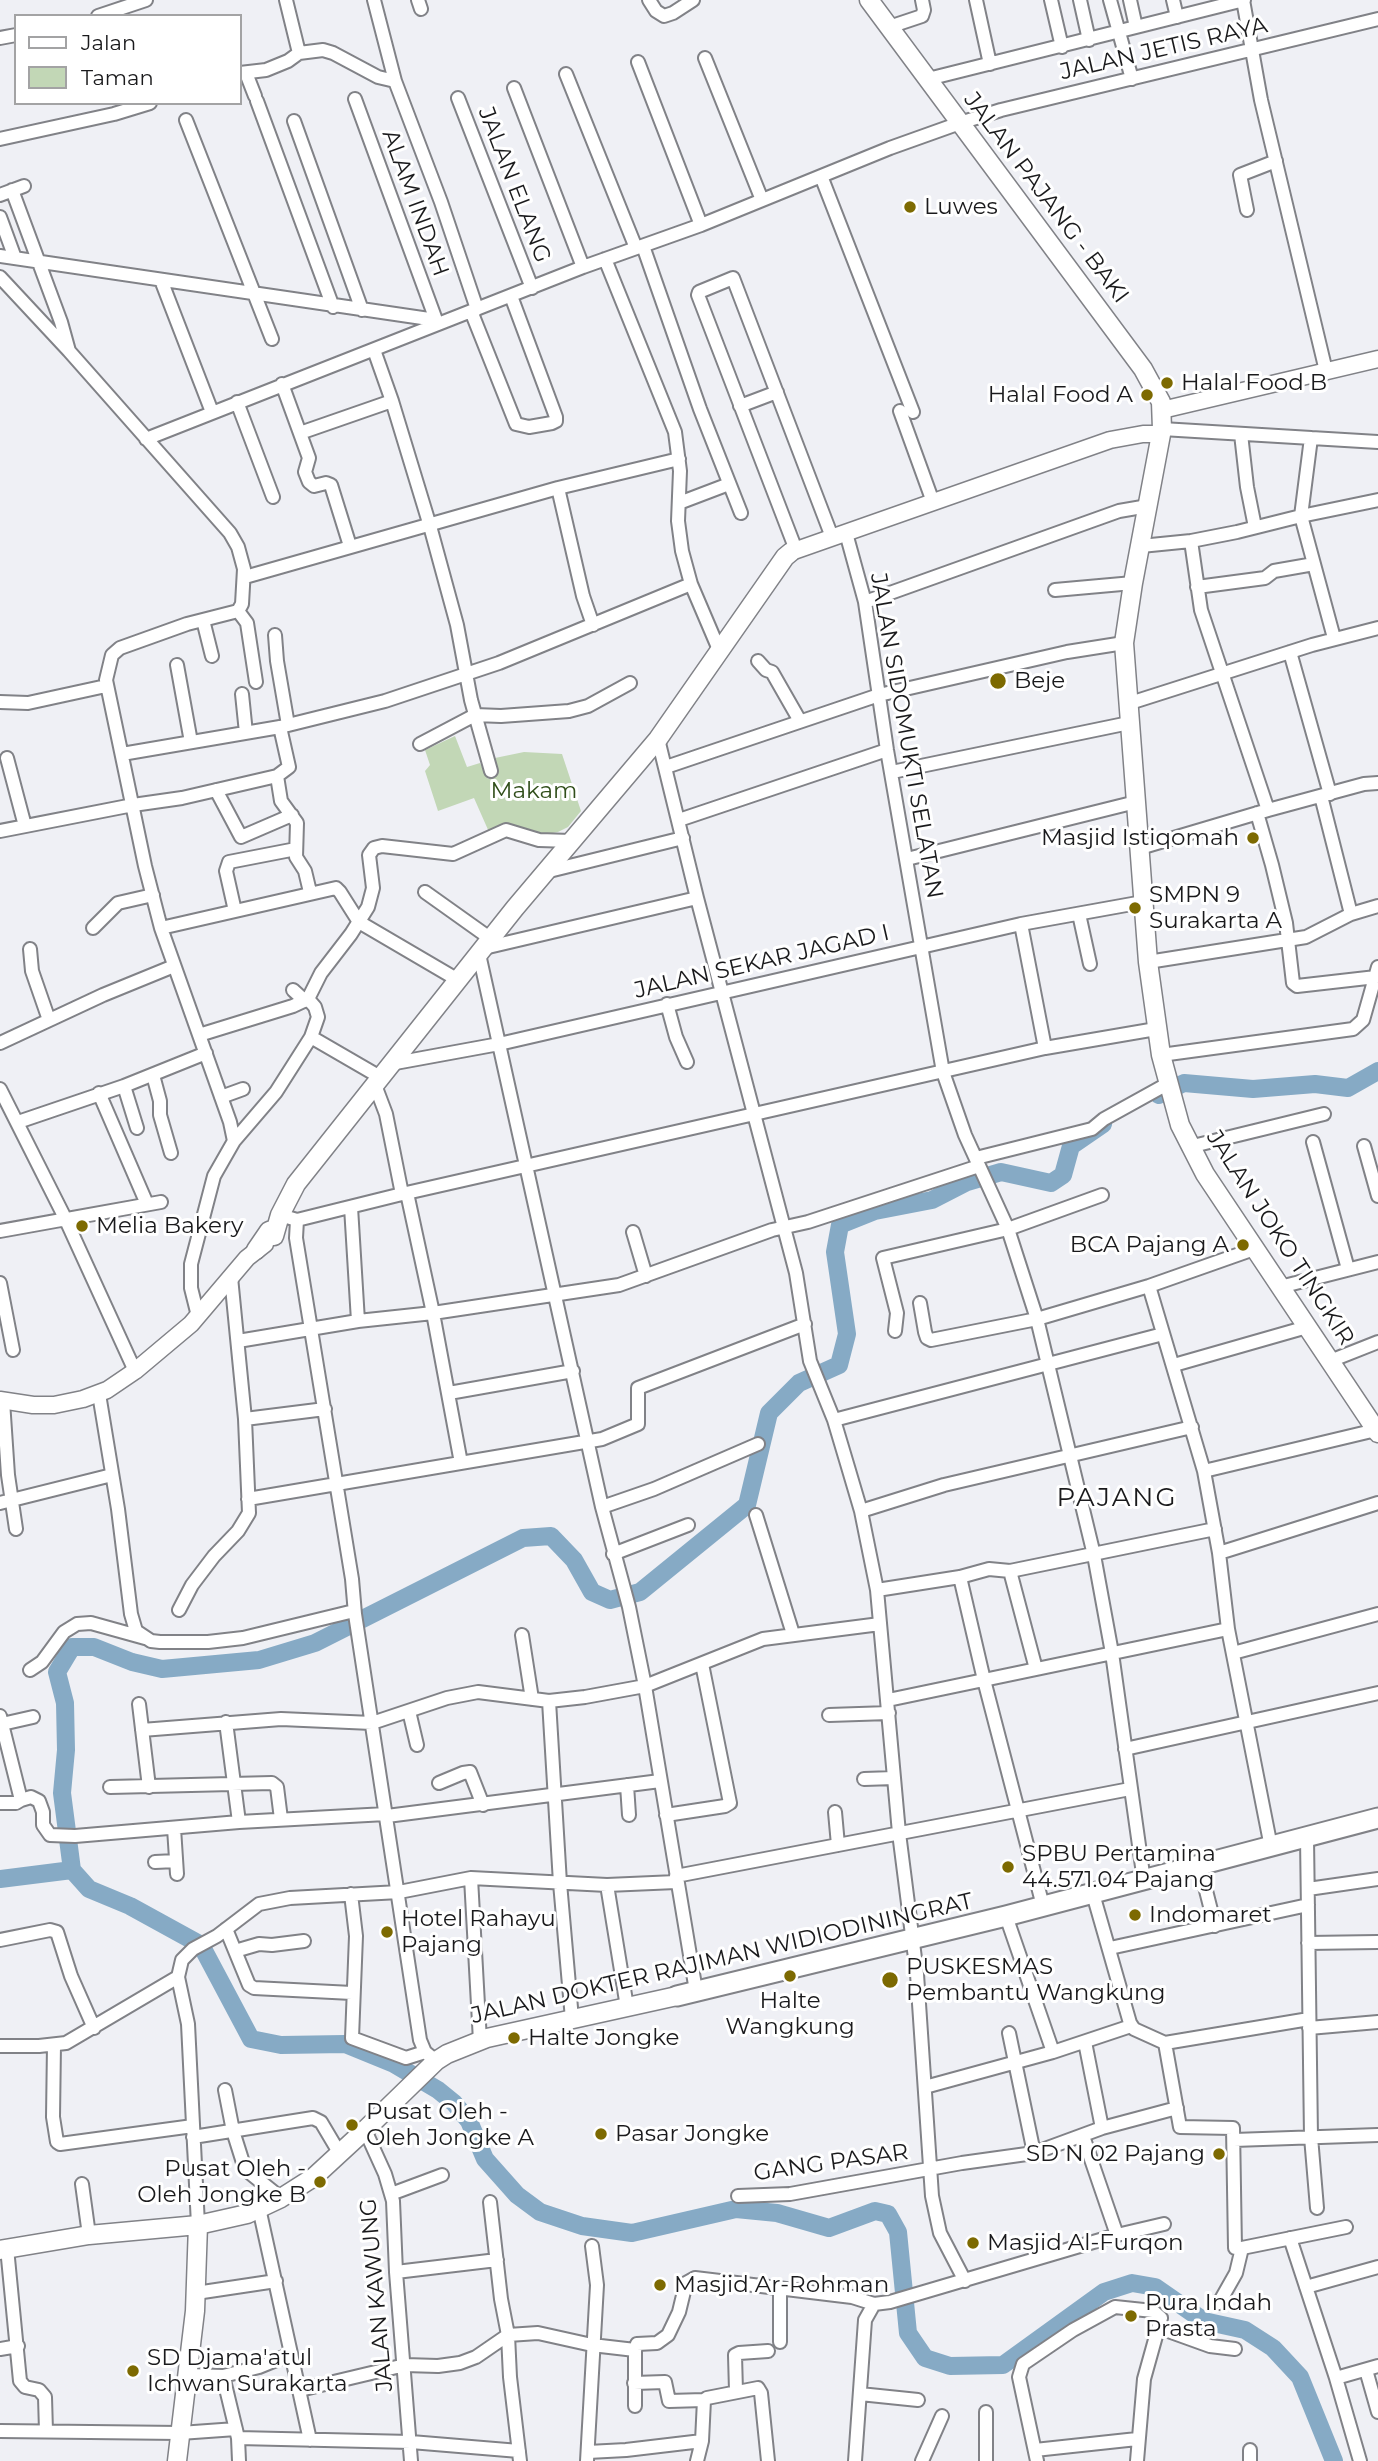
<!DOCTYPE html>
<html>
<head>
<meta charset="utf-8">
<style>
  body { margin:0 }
  #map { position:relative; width:1378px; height:2461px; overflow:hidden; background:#eff0f5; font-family:Montserrat,sans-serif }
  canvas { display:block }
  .legend { position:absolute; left:14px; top:14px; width:228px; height:91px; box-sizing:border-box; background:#fff; border:2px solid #a3a3a4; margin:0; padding:9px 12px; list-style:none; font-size:21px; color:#1a1a1c }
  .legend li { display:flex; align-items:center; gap:14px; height:35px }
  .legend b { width:35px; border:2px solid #a3a3a4 }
</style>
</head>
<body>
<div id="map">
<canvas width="1378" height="2461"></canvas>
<ul class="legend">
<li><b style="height:9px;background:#fff"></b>Jalan</li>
<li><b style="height:19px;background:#c2d7b6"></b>Taman</li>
</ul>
</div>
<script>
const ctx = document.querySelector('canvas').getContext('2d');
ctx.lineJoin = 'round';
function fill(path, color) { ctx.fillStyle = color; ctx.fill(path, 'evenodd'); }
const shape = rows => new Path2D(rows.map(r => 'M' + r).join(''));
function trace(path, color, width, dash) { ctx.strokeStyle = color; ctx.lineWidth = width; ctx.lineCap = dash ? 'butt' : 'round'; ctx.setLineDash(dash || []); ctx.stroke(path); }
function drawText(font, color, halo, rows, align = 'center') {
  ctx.font = font + ' Montserrat,sans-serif'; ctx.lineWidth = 6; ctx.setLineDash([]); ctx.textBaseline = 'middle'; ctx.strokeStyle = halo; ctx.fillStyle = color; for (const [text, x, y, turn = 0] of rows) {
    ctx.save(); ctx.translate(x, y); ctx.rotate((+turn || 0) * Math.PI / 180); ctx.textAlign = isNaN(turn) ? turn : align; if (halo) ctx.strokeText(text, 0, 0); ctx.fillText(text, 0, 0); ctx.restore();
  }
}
fill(shape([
  [455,736,467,767,480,763,488,779,498,770,495,758,524,752,562,754,581,811,568,827,558,832,542,835,513,825,504,824,489,832,474,798,438,811,425,771,430,765,425,750]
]), '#c2d7b6');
trace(shape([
  [1159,1095,1184,1083,1253,1089,1315,1084,1348,1088,1378,1071],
  [72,1870,62,1793,66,1750,65,1703,57,1672,72,1647,94,1647,132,1662,162,1669,259,1660,315,1643,523,1538,551,1536,574,1560,592,1592,610,1600,640,1592,747,1505,769,1413,799,1383,839,1365,847,1334,835,1252,840,1225,875,1211,932,1200,967,1182,1001,1172,1051,1183,1063,1175,1071,1146,1103,1124],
  [0,1879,72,1870,89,1889,130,1906,201,1945,251,2039,281,2045,345,2044,394,2064,438,2090,454,2103,469,2121,485,2159,517,2195,540,2212,582,2226,632,2233,736,2209,777,2213,829,2228,875,2211,888,2214,898,2232,908,2333,925,2358,950,2366,1003,2365,1104,2292,1132,2283,1155,2287,1204,2321,1245,2330,1273,2348,1300,2377,1334,2461]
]), '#86aac5', 18);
const minor = shape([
  [286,0,299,53],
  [374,0,395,81,441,202,477,309],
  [418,0,421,9],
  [649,0,656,11,664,16,673,13,693,0],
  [976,0,990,64],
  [1051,0,1062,47],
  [1080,0,1089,40],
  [1110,0,1132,79],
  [1130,0,1136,27],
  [1173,0,1177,17],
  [1243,0,1261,100,1326,371],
  [98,16,146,0],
  [889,27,922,16,924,10,922,0],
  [0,38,16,35],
  [705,58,762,200],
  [638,62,701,225],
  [240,73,266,70,288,61,299,53,323,50,333,53,378,77,395,81],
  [246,73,255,96],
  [566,74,636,248],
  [928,79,1244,0],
  [514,88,583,267],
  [458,98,532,288],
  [355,99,436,320],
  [257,101,333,307],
  [186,120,272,339],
  [294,121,362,310],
  [0,139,114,114,150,103],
  [821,176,913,412],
  [12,190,61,322,69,351],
  [0,195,24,186],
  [1247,210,1240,175,1276,161],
  [0,217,15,258],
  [643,246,700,409,741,513],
  [0,256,436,320,440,323],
  [605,259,675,432,680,471,678,521,682,551,691,584,720,652],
  [0,277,69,351,230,533,238,547,244,569,242,604,238,611,187,624,120,648,112,655,106,680,145,866,161,928,230,1122,234,1141,214,1176,191,1264,191,1288,198,1316],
  [161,280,212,412],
  [471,311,516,424,529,427,552,423,556,421,556,417,511,296],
  [374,350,392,401,430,526,457,625,471,700,491,771],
  [282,384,309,458,305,472,309,482,314,486,326,483,331,485,350,546],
  [237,402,273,497],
  [740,406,777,392],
  [900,411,933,502],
  [1162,429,1378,442],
  [300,433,392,401],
  [1241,434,1247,487,1255,527],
  [1311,438,1301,516,1334,638],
  [146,439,583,267,701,225,890,148,960,123,1001,110,1378,19],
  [558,488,583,596,593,625],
  [679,503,729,484],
  [846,533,865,602,887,750,943,1072,965,1135,1008,1229,1037,1319,1094,1555,1112,1653,1144,1881],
  [1191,541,1201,610,1268,810],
  [1141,546,1191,541,1237,532,1301,516,1378,500],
  [796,550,698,295,699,292,733,278,832,537],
  [245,577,558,488,679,459],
  [1197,587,1265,578,1274,571,1314,564],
  [1055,590,1133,583],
  [865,602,1119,511,1148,506],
  [238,611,247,623,256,682],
  [203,620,212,656],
  [275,635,277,661,288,725],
  [1290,652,1330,794],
  [758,661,766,670,772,672,800,721],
  [177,665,191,742],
  [242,694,246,733],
  [0,702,28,703,106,686],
  [1127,704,1312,645,1378,628],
  [658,739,697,898,796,1273,810,1361,834,1420,848,1467,861,1511,877,1590,899,1833,917,1974,932,2196,940,2233,965,2281],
  [420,744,475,715,501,716,569,711,588,706,630,683],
  [122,754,280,727,385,701,499,663,691,584],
  [7,758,25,826],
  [666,767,879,695,1067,652,1124,643],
  [892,772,1129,723],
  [277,776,281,801,297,823,296,857,305,871,310,892],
  [216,790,241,837,292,815],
  [1321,796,1351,914],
  [1257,813,1272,865,1286,923,1293,983,1297,986,1376,977],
  [679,820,887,750],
  [0,831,133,805,182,798,277,776,289,767,280,727],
  [1140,848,1268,810,1364,784,1378,783],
  [907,859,1136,802],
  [545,872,683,838],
  [425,892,491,939],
  [235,911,226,871,229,862,296,849],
  [1079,914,1090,964],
  [1021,924,1045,1048],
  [93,928,118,903,153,895],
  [161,928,336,888,340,892,359,922,458,980],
  [484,948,697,898],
  [30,949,32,971,49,1020],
  [479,954,602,1507,629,1607,645,1686,696,1991],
  [1148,962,1306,937,1351,914,1378,906],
  [293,990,305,1001],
  [308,999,321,973,351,934,368,907,373,888,369,855,374,848,382,846,453,854,506,830,539,840,571,841],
  [667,1004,676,1037,687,1062],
  [199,1035,293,1006,308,999,315,1007,318,1017,311,1037,380,1077],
  [0,1043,103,995,174,966],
  [1161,1055,1353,1029,1363,1020,1378,967],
  [390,1064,499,1044,1021,924,1143,902],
  [153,1075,160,1101,160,1115,171,1153],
  [375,1085,386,1114,402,1194],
  [124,1086,137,1128],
  [0,1089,65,1218,135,1371],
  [99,1093,147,1204],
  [221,1097,243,1089],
  [18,1122,124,1086,206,1053],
  [234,1141,276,1092,311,1037],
  [1313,1142,1348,1269],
  [1364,1146,1378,1196],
  [1189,1147,1324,1114],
  [976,1158,1092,1129,1104,1119,1169,1083],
  [407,1193,433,1313,461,1463],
  [351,1207,358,1321],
  [280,1215,297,1220,402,1194,1045,1048,1156,1029],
  [297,1220,296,1238,352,1579,355,1614,420,2040,425,2052,436,2061],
  [0,1231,161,1202],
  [633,1232,646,1276],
  [0,1283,13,1350],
  [1149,1286,1204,1471,1219,1553,1228,1629,1271,1847],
  [1280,1287,1378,1262],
  [920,1303,925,1332,927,1338,931,1340,1037,1319,1149,1286,1254,1249],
  [895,1331,897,1313,883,1258,1008,1229,1102,1195],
  [238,1341,358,1321,433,1313,619,1285,772,1230,808,1222,979,1166],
  [1330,1361,1378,1342],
  [1174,1365,1307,1327],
  [449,1393,573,1371],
  [99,1394,118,1509,131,1614,136,1631,151,1641,160,1642,208,1642,243,1638,354,1611],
  [3,1401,8,1475,16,1529],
  [245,1419,325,1409],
  [834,1420,1163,1334],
  [1204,1471,1376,1430],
  [248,1499,602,1439,638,1424,638,1388,805,1324],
  [0,1503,112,1475],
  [602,1507,654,1489,758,1444],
  [861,1511,944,1485,1192,1427],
  [756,1515,793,1634],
  [1219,1553,1378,1503],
  [613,1554,688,1525],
  [1010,1571,1215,1529],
  [960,1577,984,1680,1043,1906],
  [877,1590,960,1577,989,1569,1010,1571,1036,1669],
  [179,1610,192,1585,214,1556,238,1531,249,1513,245,1419,231,1277],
  [522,1635,532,1699],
  [1233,1653,1378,1614],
  [30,1670,42,1662,64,1632,77,1624,91,1623,145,1638],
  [888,1700,1228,1629],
  [549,1701,560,1883,572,2019],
  [139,1704,149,1787],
  [409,1711,417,1745],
  [829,1715,889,1713],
  [0,1716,21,1800,16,1803,0,1803],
  [226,1722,239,1822],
  [2,1724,33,1717],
  [142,1730,281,1719,372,1723,447,1698,478,1692,549,1701,585,1697,645,1686,763,1639,880,1624],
  [1125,1749,1378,1693],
  [864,1779,894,1778],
  [439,1783,463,1773,470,1772,483,1805],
  [627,1785,629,1815],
  [110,1787,272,1783,277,1787,281,1819],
  [21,1800,31,1797,39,1801,43,1812,43,1825,50,1835,75,1836,239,1822,386,1814],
  [835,1812,838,1845],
  [666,1815,725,1806,730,1803,702,1664],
  [387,1816,660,1781],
  [174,1828,177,1874],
  [1307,1838,1311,2137],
  [155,1862,176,1861],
  [1200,1867,1215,1926],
  [676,1876,1130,1789],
  [471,1878,480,2041],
  [607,1885,627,2007],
  [1308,1889,1378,1879],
  [351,1894,356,1936,352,2038,406,2058,425,2052],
  [1093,1894,1130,2023,1134,2029,1165,2043,1180,2127,1233,2128,1235,2248,1242,2248,1346,2227],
  [1006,1916,1053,2052],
  [226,1929,249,1985,254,1988,352,1993],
  [0,1940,50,1930,57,1932,71,1976,94,2028],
  [1308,1943,1378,1942],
  [1110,1948,1308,1905],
  [235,1951,259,1944,272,1945,304,1941],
  [1309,2028,1378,2022],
  [1009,2033,1034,2153],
  [1085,2042,1102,2128],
  [1165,2043,1309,2019],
  [54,2045,53,2117,57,2142,60,2144,193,2126],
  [0,2046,39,2046,66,2043,178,1977],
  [925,2087,1053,2052,1131,2026],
  [225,2090,233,2131,245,2169,281,2198],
  [365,2130,385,2174,393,2201,396,2272,411,2461],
  [1083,2136,1117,2235],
  [193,2137,313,2118,321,2122,340,2154],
  [1311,2137,1317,2208],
  [1234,2140,1378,2135],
  [82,2184,89,2235],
  [391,2194,442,2175],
  [738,2196,790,2194,962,2163,1034,2153,1102,2128,1177,2108],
  [490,2202,501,2299,508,2335,510,2377,520,2461],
  [259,2208,310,2440],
  [198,2225,188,2024,178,1977,182,1960,193,1949,217,1936,259,1904,290,1898,399,1892,471,1878,607,1885,676,1882],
  [1290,2238,1336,2378,1360,2461],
  [7,2248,20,2381,25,2387,39,2390,45,2397,46,2431],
  [396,2272,497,2260],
  [1306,2287,1378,2267],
  [780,2290,780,2342],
  [196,2293,276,2281],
  [1219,2303,1236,2273,1242,2248],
  [1160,2328,1210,2346,1235,2349],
  [508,2335,538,2333,592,2345,635,2350,637,2344,657,2343,668,2335,679,2312,686,2283,695,2278,852,2297,874,2304],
  [0,2349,18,2346],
  [1366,2370,1378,2412],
  [188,2375,223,2376,259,2367,291,2354],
  [223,2376,238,2438,239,2461],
  [1336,2378,1378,2366],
  [634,2383,665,2382,669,2401,704,2400,707,2398,758,2388,761,2393,768,2461],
  [300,2390,405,2365,438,2366,460,2363,476,2357,508,2335],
  [736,2391,735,2355,739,2353,768,2351],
  [860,2394,918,2400],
  [635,2406,635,2350],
  [0,2431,180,2433,236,2429],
  [238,2438,411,2442,519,2451],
  [1035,2450,1137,2439],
  [1250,2450,1250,2461],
  [588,2452,626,2450,702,2441],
  [587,2461,597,2285,592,2246],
  [697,2461,702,2441,704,2400],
  [855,2461,865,2320,874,2304,890,2302,1117,2235,1164,2224],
  [922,2461,942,2416],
  [986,2461,986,2412],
  [1037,2461,1019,2377,1023,2364,1073,2330,1115,2307,1153,2311,1161,2318,1144,2379,1137,2461]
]);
const tertiary = shape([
  [1162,410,1378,359],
  [791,552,1110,440,1143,434,1161,434],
  [0,1400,33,1405,54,1405,83,1399,107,1390,135,1371,191,1324,247,1258,265,1244]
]);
const secondary = shape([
  [869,0,1143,369,1161,402,1162,429,1133,583,1124,643,1148,962,1161,1055,1180,1125,1205,1174,1378,1433],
  [274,1236,280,1215,296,1184,515,908,658,739,785,557,791,552],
  [256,1250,269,1231,274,1229],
  [0,2250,89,2235,198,2225,247,2214,281,2198,314,2177,365,2130,436,2061,447,2054,487,2038,677,1996],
  [177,2461,195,2311,198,2225]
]);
const primary = shape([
  [677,1996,1006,1916,1378,1818]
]);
trace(minor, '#818287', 16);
trace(tertiary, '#818287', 19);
trace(secondary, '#818287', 21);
trace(primary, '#818287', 23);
trace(minor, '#fff', 12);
trace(tertiary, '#fff', 16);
trace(secondary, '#fff', 18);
trace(primary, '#fff', 19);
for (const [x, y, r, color] of [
  [910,207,7,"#7d6a01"],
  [1167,383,7,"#7d6a01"],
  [1147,395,7,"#7d6a01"],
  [998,681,9,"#7d6a01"],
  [1253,838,7,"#7d6a01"],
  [1135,908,7,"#7d6a01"],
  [82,1226,7,"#7d6a01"],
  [1243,1245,7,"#7d6a01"],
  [1008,1867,7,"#7d6a01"],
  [1135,1915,7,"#7d6a01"],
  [387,1932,7,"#7d6a01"],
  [790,1976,7,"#7d6a01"],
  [890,1980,9,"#7d6a01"],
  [514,2038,7,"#7d6a01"],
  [352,2125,7,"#7d6a01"],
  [601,2134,7,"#7d6a01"],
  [1219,2154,7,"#7d6a01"],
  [320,2182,7,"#7d6a01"],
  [973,2243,7,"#7d6a01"],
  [660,2285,7,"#7d6a01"],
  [1131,2316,7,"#7d6a01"],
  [133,2371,7,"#7d6a01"]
]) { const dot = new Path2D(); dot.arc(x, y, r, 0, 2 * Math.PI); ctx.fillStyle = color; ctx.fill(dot); trace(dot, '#fff', 2.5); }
drawText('23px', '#1a1a1c', '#fff', [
  ["JALAN JETIS RAYA",1164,49,-13],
  ["JALAN ELANG",514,185,69],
  ["JALAN PAJANG - BAKI",1046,198,53],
  ["ALAM INDAH",415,203,70],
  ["JALAN SIDOMUKTI SELATAN",906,736,80],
  ["JALAN SEKAR JAGAD I",762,962,-13],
  ["JALAN JOKO TINGKIR",1280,1238,57],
  ["JALAN DOKTER RAJIMAN WIDIODININGRAT",722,1959,-13],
  ["GANG PASAR",831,2163,-8],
  ["JALAN KAWUNG",377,2295,-95]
]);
drawText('23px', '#1a1a1c', '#fff', [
  ["Luwes",924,207],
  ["Halal Food B",1181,383],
  ["Halal Food A",1133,395,"right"],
  ["Beje",1014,681],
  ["Masjid Istiqomah",1239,838,"right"],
  ["SMPN 9",1149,895],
  ["Surakarta A",1149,921],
  ["Melia Bakery",96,1226],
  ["BCA Pajang A",1229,1245,"right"],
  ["SPBU Pertamina",1022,1854],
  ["44.571.04 Pajang",1022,1880],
  ["Indomaret",1149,1915],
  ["Hotel Rahayu",401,1919],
  ["Pajang",401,1945],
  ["PUSKESMAS",906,1967],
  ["Pembantu Wangkung",906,1993],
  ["Halte",790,2001,"center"],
  ["Wangkung",790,2027,"center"],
  ["Halte Jongke",528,2038],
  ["Pusat Oleh -",366,2112],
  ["Oleh Jongke A",366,2138],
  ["Pasar Jongke",615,2134],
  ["SD N 02 Pajang",1205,2154,"right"],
  ["Pusat Oleh -",306,2169,"right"],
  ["Oleh Jongke B",306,2195,"right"],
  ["Masjid Al-Furqon",987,2243],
  ["Masjid Ar-Rohman",674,2285],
  ["Pura Indah",1145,2303],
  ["Prasta",1145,2329],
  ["SD Djama'atul",147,2358],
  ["Ichwan Surakarta",147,2384]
], 'left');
drawText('23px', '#304e1a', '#fff', [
  ["Makam",534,791]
]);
ctx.letterSpacing = '2px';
drawText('26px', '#1a1a1c', '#fff', [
  ["PAJANG",1117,1498]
]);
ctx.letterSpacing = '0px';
</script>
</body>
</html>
